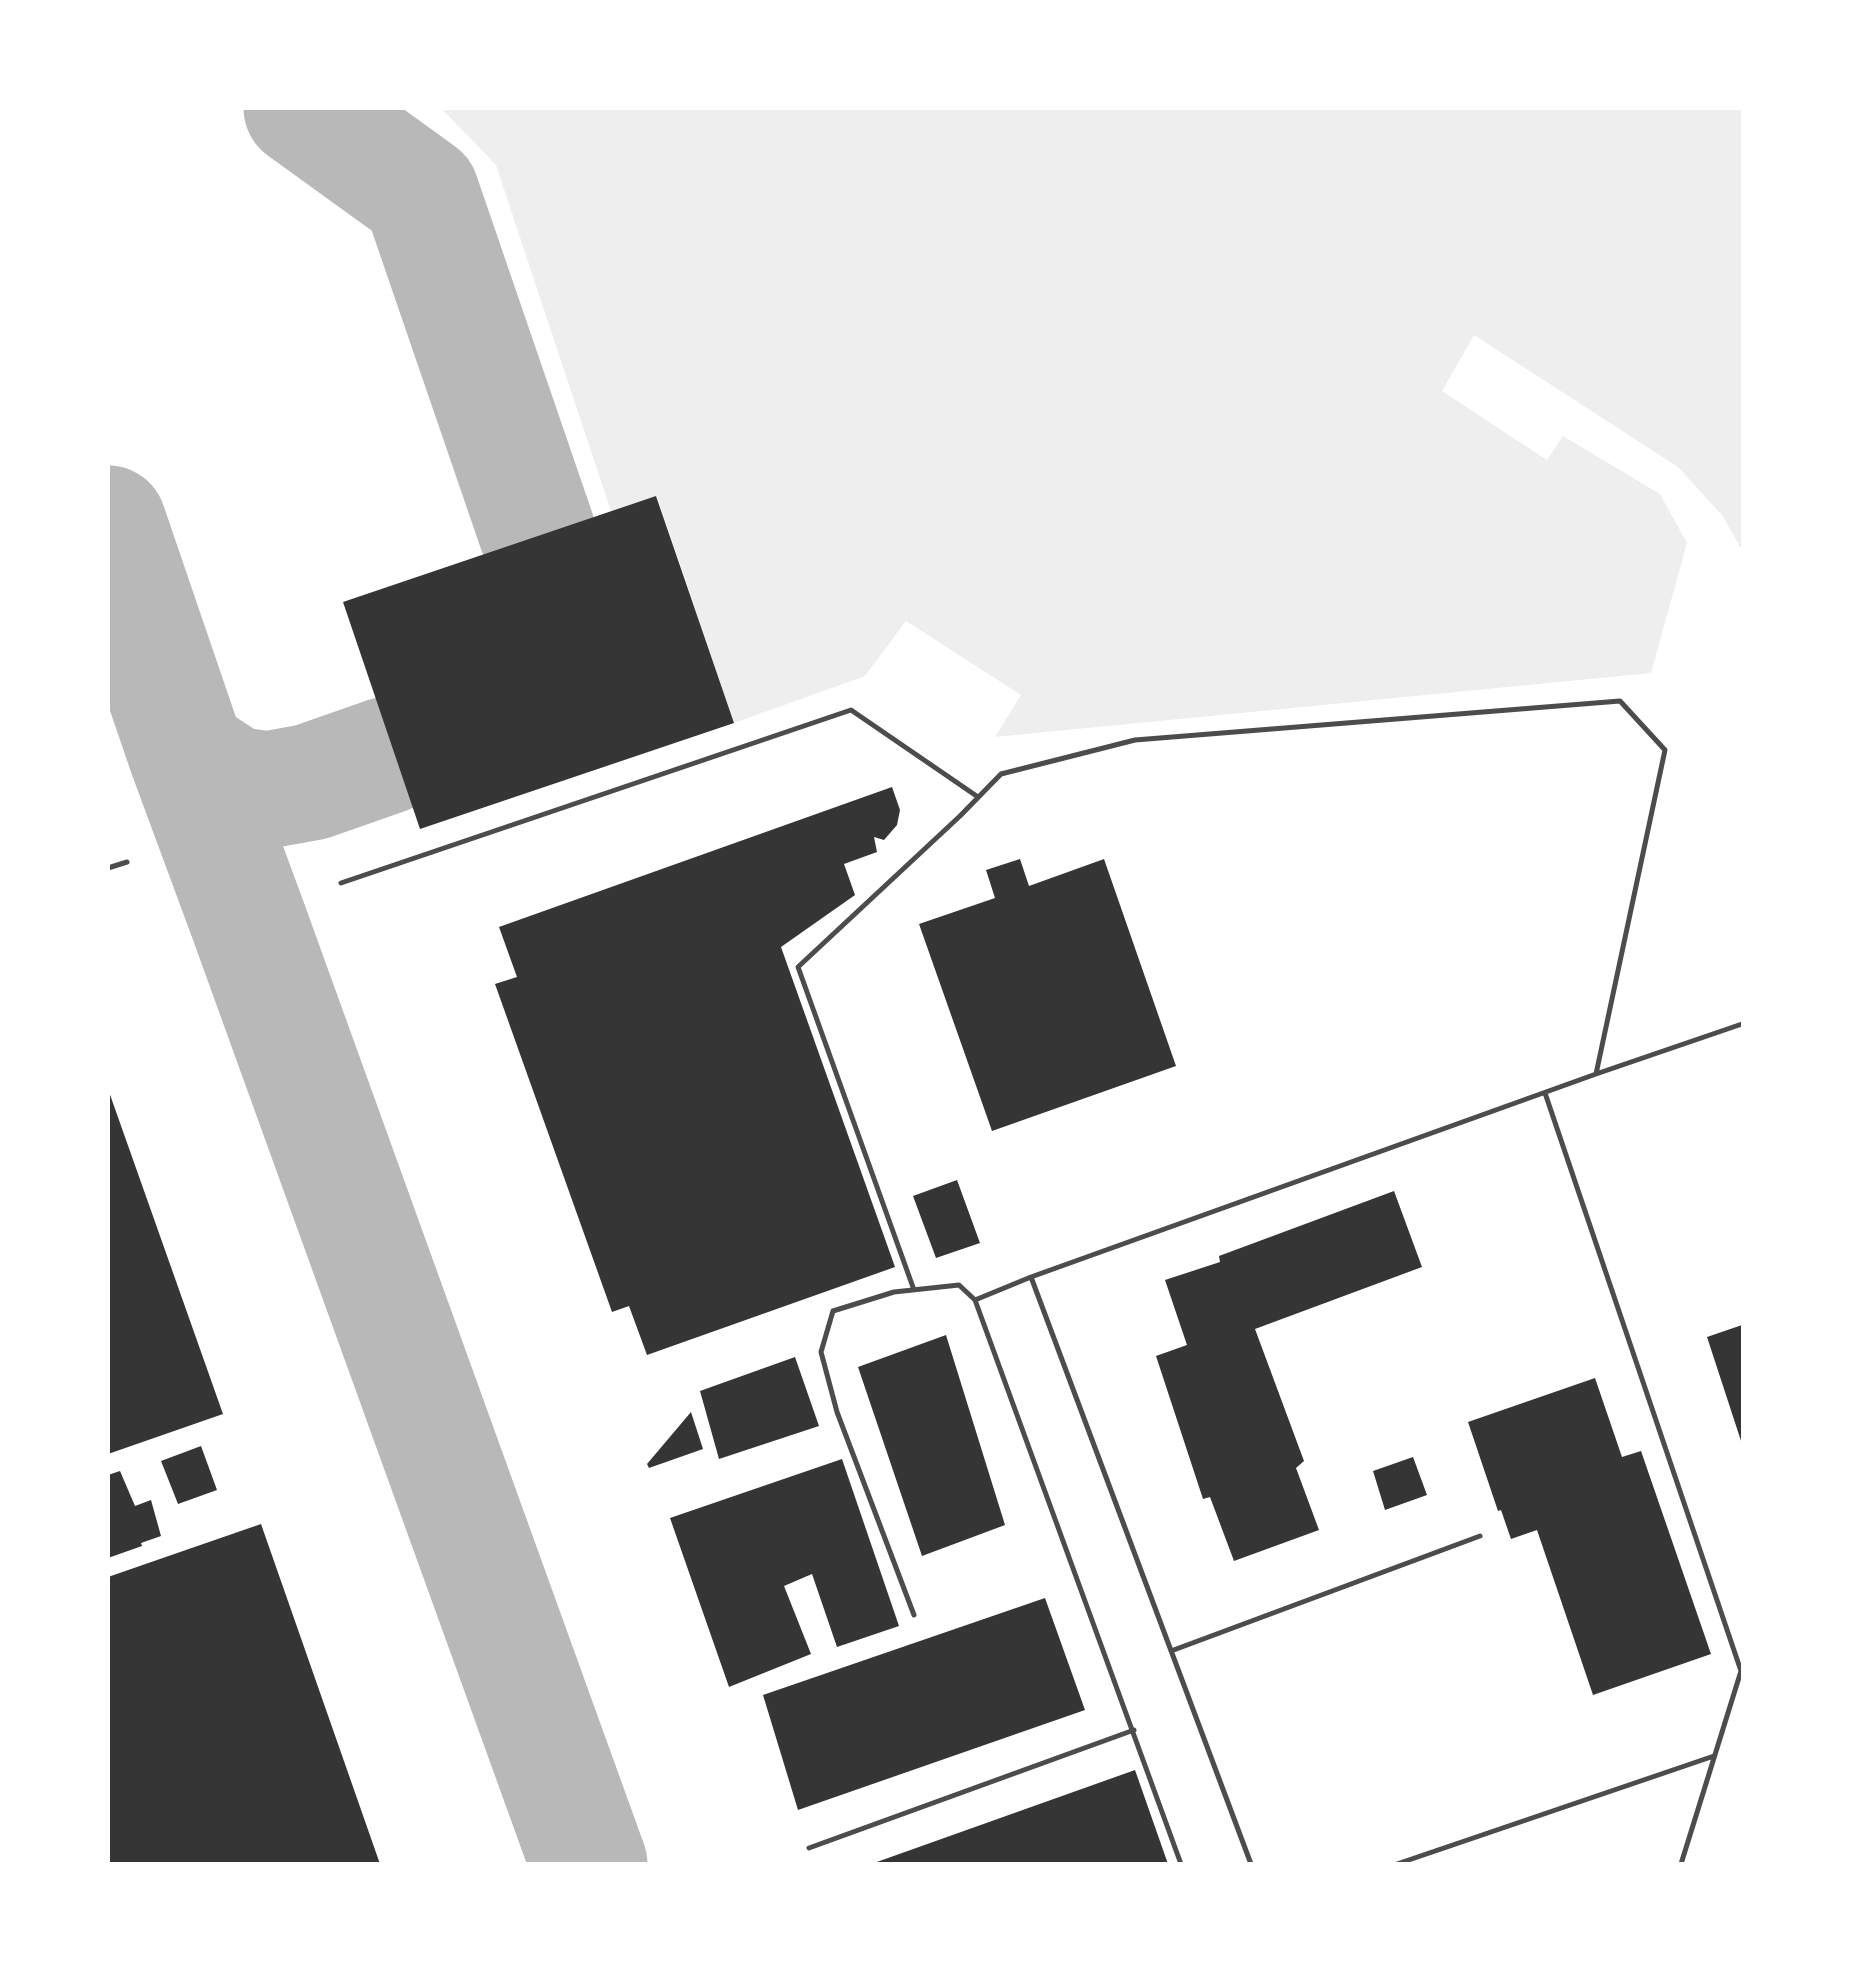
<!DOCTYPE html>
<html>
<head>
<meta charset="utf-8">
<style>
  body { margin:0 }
  #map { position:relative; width:1851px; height:1972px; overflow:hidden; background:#fff; font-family:"DejaVu Sans",sans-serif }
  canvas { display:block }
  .frame { position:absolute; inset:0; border:110px solid #fff; pointer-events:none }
</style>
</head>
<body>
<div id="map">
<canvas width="1851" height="1972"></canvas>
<div class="frame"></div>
</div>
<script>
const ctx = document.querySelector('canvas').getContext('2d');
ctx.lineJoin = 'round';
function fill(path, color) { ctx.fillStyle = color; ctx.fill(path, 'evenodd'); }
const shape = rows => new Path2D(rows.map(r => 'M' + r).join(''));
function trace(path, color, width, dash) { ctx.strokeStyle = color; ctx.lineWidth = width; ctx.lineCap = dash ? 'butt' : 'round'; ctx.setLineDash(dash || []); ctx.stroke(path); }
fill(shape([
  [442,109,1742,109,1742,550,1722,515,1678,467,1474,335,1442,391,1547,460,1563,436,1660,494,1687,543,1651,673,995,737,1021,695,906,621,865,676,734,723,657,496,611,511,496,165]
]), '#eee');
trace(shape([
  [302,108,421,194,537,532],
  [108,524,187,755,248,920,589,1864],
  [187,755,233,785,267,790,311,782,388,755]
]), '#b8b8b8', 117);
fill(shape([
  [656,496,734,723,420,829,343,602],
  [892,787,900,810,897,825,884,840,874,837,877,852,844,864,855,895,781,947,895,1267,647,1355,629,1306,612,1312,495,984,517,977,499,927],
  [1020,859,1029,886,1104,859,1176,1066,992,1131,919,924,995,898,986,870],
  [108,1089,223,1414,108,1454],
  [957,1180,980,1243,936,1258,913,1196],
  [1394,1191,1422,1267,1255,1329,1304,1461,1296,1468,1319,1530,1234,1561,1210,1497,1203,1499,1156,1356,1187,1345,1165,1280,1220,1262,1219,1256],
  [1742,1325,1742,1444,1707,1337],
  [946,1335,1005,1525,922,1556,858,1367],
  [795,1357,819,1426,719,1459,700,1391],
  [1595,1378,1622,1457,1641,1451,1711,1654,1593,1695,1537,1530,1511,1539,1501,1510,1498,1511,1468,1422],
  [691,1412,703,1449,649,1468,647,1464],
  [201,1446,217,1490,178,1504,161,1461],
  [1413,1457,1427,1495,1385,1510,1373,1471],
  [842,1459,899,1626,837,1647,812,1574,784,1586,811,1654,729,1687,670,1518],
  [120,1471,135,1506,151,1500,161,1536,141,1543,142,1546,108,1558,108,1475],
  [261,1524,380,1864,108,1864,108,1577],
  [1045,1598,1085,1710,798,1810,763,1695],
  [1135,1770,1168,1864,874,1864,874,1863]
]), '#353535');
trace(shape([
  [108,868,127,862],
  [341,883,851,710,978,797],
  [1545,1093,1741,1671,1681,1864],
  [1031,1277,1251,1864],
  [914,1290,798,967,960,816,1001,774,1135,740,1620,701,1665,750,1596,1074],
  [975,1300,1031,1277,1596,1074,1742,1024],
  [914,1615,837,1412,821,1352,833,1311,894,1292,959,1285,975,1300,1181,1864],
  [1171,1651,1480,1536],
  [809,1848,1134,1730],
  [1397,1864,1714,1756]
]), '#4c4c4c', 5);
</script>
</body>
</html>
